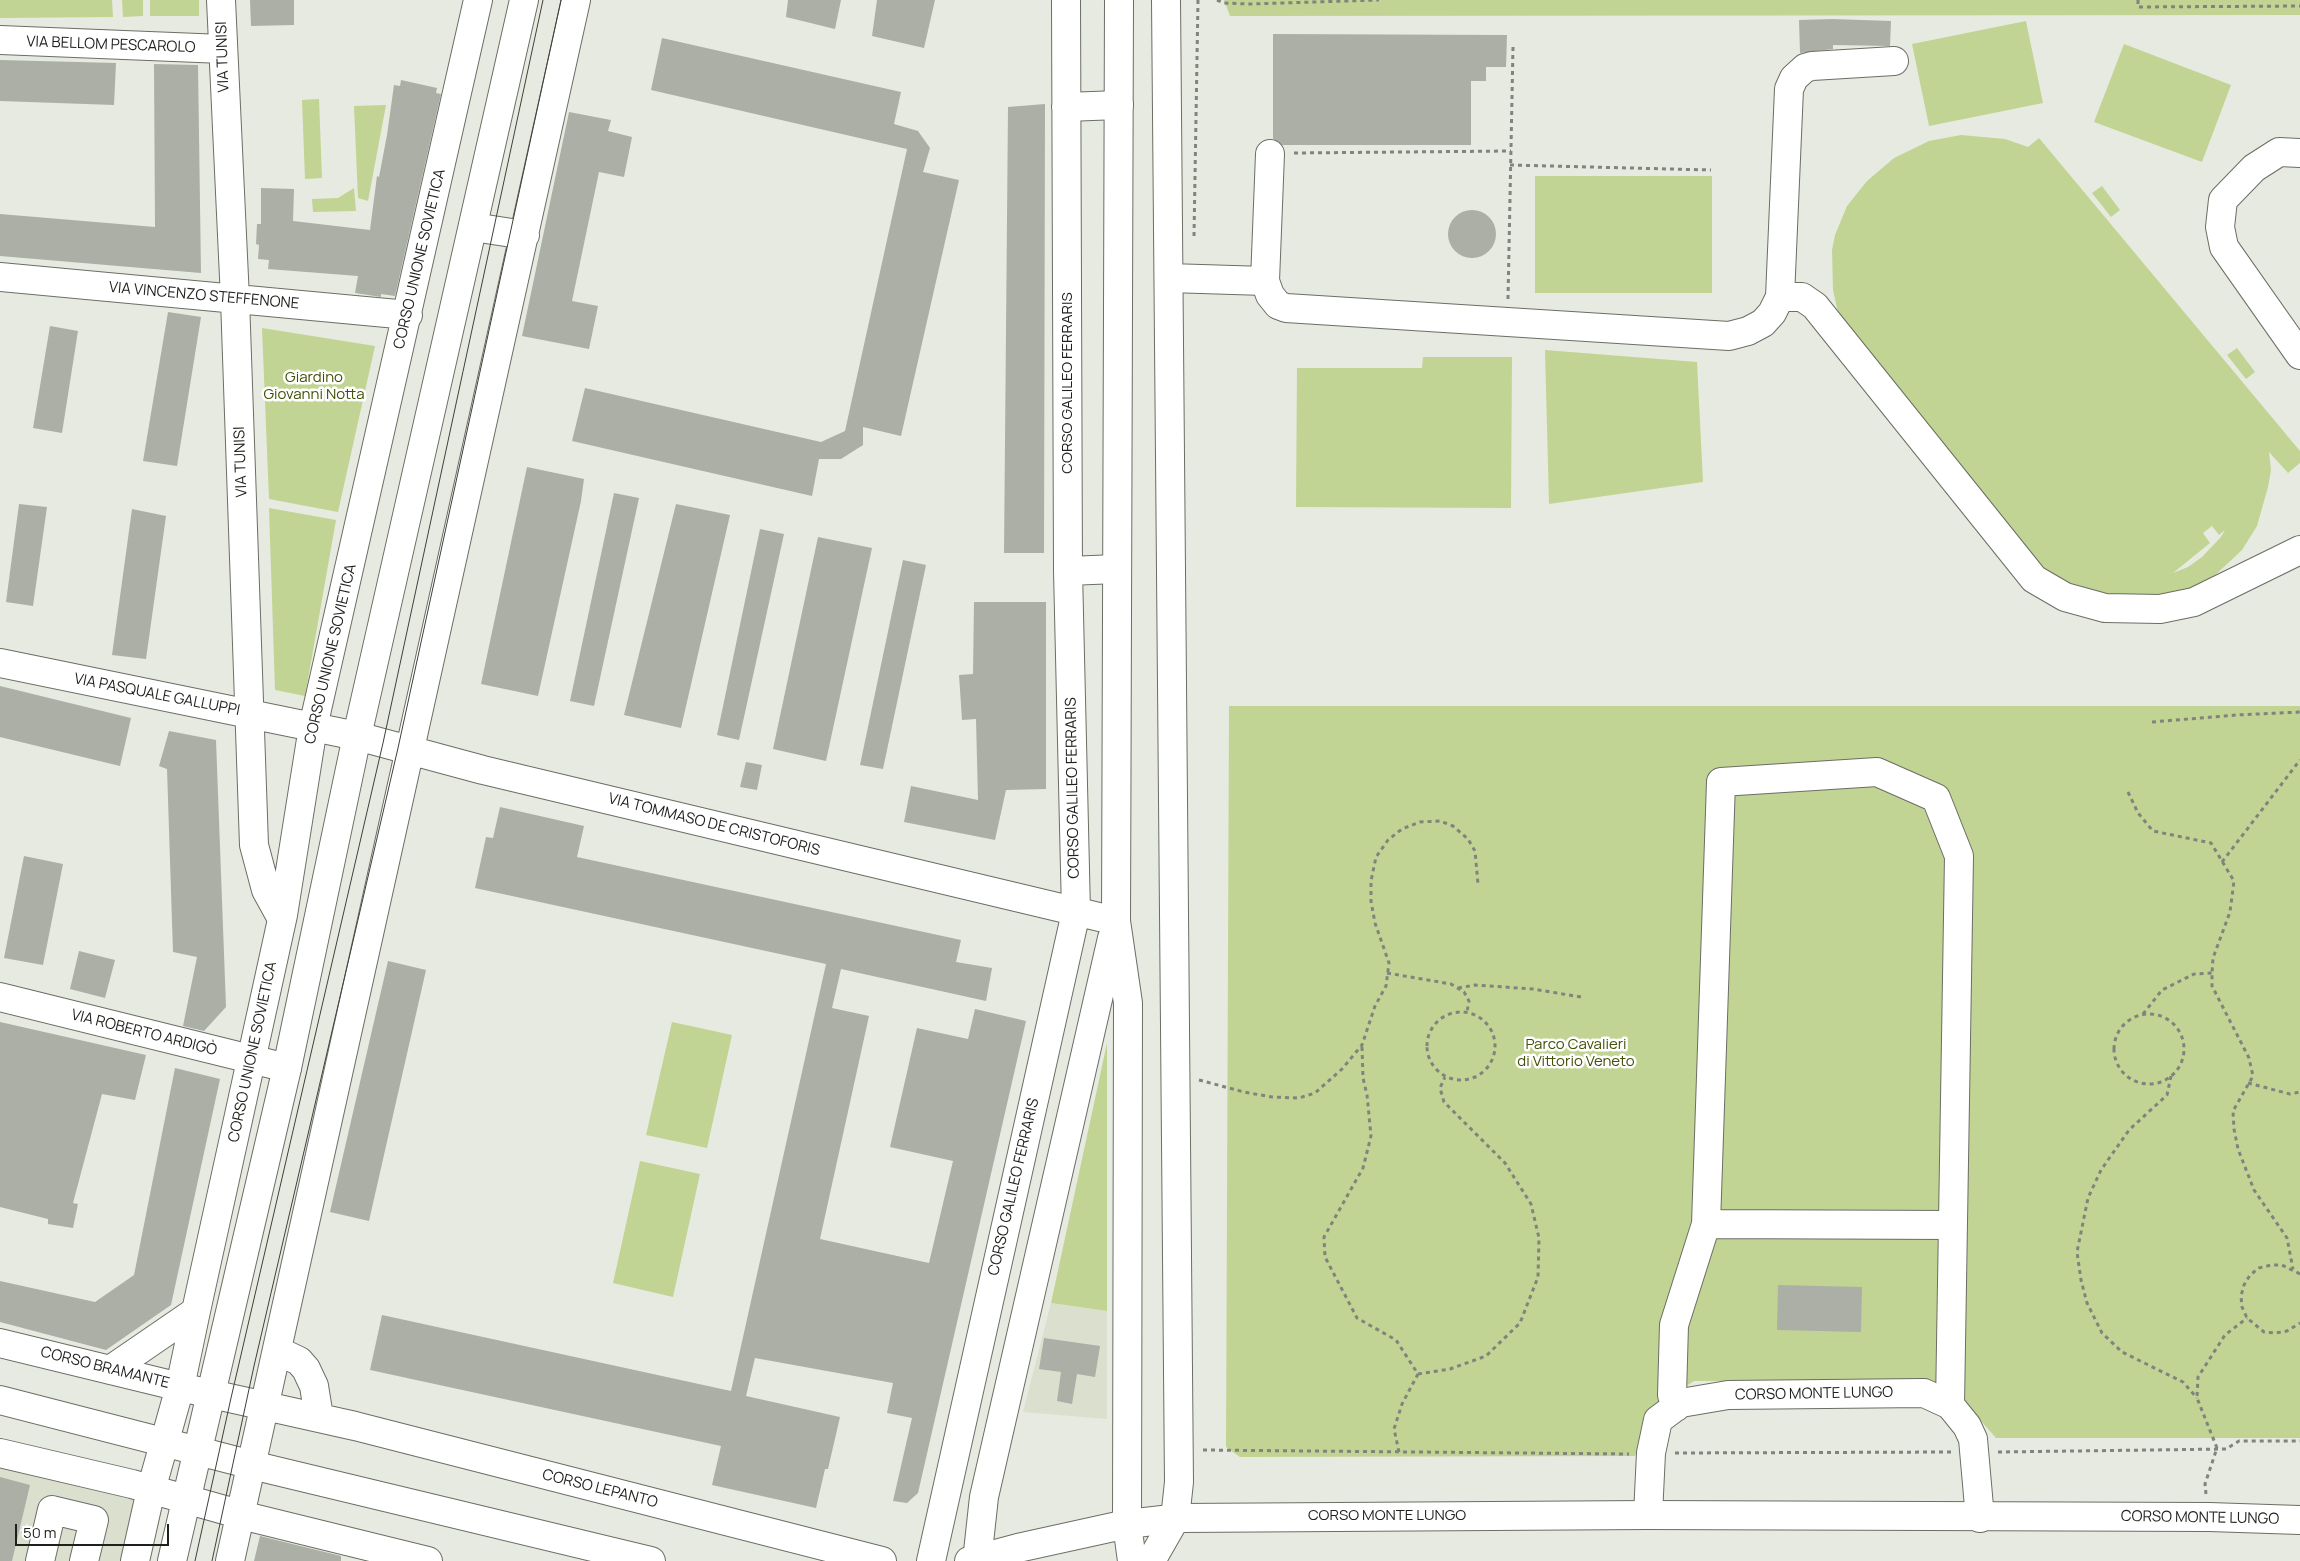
<!DOCTYPE html>
<html>
<head>
<meta charset="utf-8">
<style>
  body { margin:0 }
  #map { position:relative; width:2300px; height:1561px; overflow:hidden; background:#e7eae0; font-family:Manrope,sans-serif }
  canvas { display:block }
  .scale { position:absolute; left:15px; top:1524px; width:154px; height:22px; box-sizing:border-box; border:2px solid #1e201c; border-top:0; padding-left:6px; font-size:15px; line-height:18px; white-space:nowrap; color:#1e201c; -webkit-text-stroke:4px #fff; paint-order:stroke }
</style>
</head>
<body>
<div id="map">
<canvas width="2300" height="1561"></canvas>
<div class="scale">50 m</div>
</div>
<script>
const ctx = document.querySelector('canvas').getContext('2d');
ctx.lineJoin = 'round';
function fill(path, color) { ctx.fillStyle = color; ctx.fill(path, 'evenodd'); }
const shape = rows => new Path2D(rows.map(r => 'M' + r).join(''));
function trace(path, color, width, dash) { ctx.strokeStyle = color; ctx.lineWidth = width; ctx.lineCap = dash ? 'butt' : 'round'; ctx.setLineDash(dash || []); ctx.stroke(path); }
function drawText(font, color, halo, rows, align = 'center') {
  ctx.font = font + ' Manrope,sans-serif'; ctx.lineWidth = 5; ctx.setLineDash([]); ctx.textBaseline = 'middle'; ctx.strokeStyle = halo; ctx.fillStyle = color; for (const [text, x, y, turn = 0] of rows) {
    ctx.save(); ctx.translate(x, y); ctx.rotate((+turn || 0) * Math.PI / 180); ctx.textAlign = isNaN(turn) ? turn : align; if (halo) ctx.strokeText(text, 0, 0); ctx.fillText(text, 0, 0); ctx.restore();
  }
}
fill(shape([
  [1051,1303,1107,1311,1107,1419,1023,1412],
  [0,1467,137,1498,125,1561,0,1561]
]), '#dadfce');
fill(shape([
  [0,0,112,0,113,17,0,18],
  [122,0,143,0,143,16,123,17],
  [150,0,199,0,199,16,150,16],
  [1224,0,2300,0,2300,15,1230,16],
  [2026,21,2043,103,1929,126,1912,44],
  [2124,44,2231,85,2202,162,2094,122],
  [319,99,322,178,305,179,302,100],
  [386,105,368,201,358,198,354,106],
  [1961,135,2005,139,2028,147,2039,138,2300,451,2300,463,2288,473,2269,452,2271,470,2268,487,2257,526,2242,550,2210,580,2175,597,2102,600,2044,574,1841,326,1833,290,1832,250,1835,235,1847,206,1867,181,1894,158,1929,141],
  [2212,526,2219,535,2225,530,2221,537,2202,557,2188,567,2173,573,2210,543,2203,533],
  [1535,176,1712,176,1712,293,1535,293],
  [2102,186,2120,210,2111,217,2092,193],
  [354,188,356,211,313,212,312,199,338,198],
  [262,328,375,346,338,512,269,499],
  [2237,348,2255,372,2246,379,2227,355],
  [1545,350,1697,362,1703,482,1549,504],
  [1423,357,1512,357,1511,508,1296,507,1297,368,1422,368],
  [269,508,336,520,305,696,275,690],
  [1229,706,2300,706,2300,1438,1996,1438,1952,1388,1926,1381,1694,1381,1651,1410,1635,1456,1240,1457,1226,1447],
  [672,1022,732,1035,707,1148,646,1135],
  [1107,1043,1107,1311,1051,1303],
  [640,1161,700,1174,673,1297,613,1283]
]), '#c1d493');
fill(shape([
  [250,0,294,0,294,25,251,26],
  [788,0,841,0,835,29,786,17],
  [877,0,935,0,924,48,872,36],
  [1832,19,1891,21,1890,46,1833,45,1833,49,1800,53,1799,20],
  [1273,34,1507,35,1506,67,1486,67,1486,81,1471,81,1471,145,1282,145,1273,139],
  [662,38,901,92,894,124,918,131,930,148,923,172,959,180,901,436,863,427,863,445,841,459,819,459,812,496,572,441,585,388,821,442,845,431,907,149,651,90],
  [0,60,116,63,114,105,0,101],
  [154,64,198,65,201,273,0,256,0,214,155,227],
  [401,80,437,88,436,93,441,94,395,296,381,294,381,297,355,293,358,276,268,269,269,260,258,259,259,245,256,244,257,224,261,224,261,188,294,189,293,221,370,230,377,176,379,177,387,135,394,85,400,86],
  [1045,104,1044,553,1004,553,1008,107],
  [569,112,611,120,608,131,632,137,624,177,599,172,572,301,598,306,589,349,522,336],
  '1448 234a24 24 0 1 1 48 0a24 24 0 1 1-48 0Z',
  [168,312,201,317,177,466,143,461],
  [50,326,78,331,62,433,33,428],
  [527,467,584,479,581,501,538,696,481,684],
  [614,493,639,498,594,706,570,701],
  [19,504,47,507,33,606,6,602],
  [676,504,730,515,681,728,624,715],
  [132,509,166,516,146,659,112,655],
  [760,529,784,534,739,740,717,735],
  [818,537,872,548,826,761,773,749],
  [903,560,926,565,883,769,860,765],
  [974,602,1046,602,1046,789,1006,790,995,840,904,822,911,786,978,800,976,719,962,720,959,675,973,674],
  [0,686,131,718,120,766,0,737],
  [169,731,216,740,226,1007,204,1031,183,1026,197,957,173,952,167,769,159,766],
  [746,762,762,765,757,790,740,787],
  [500,807,584,826,577,857,961,940,956,962,992,968,986,1001,841,969,832,1008,869,1016,820,1239,929,1263,953,1161,890,1147,917,1028,968,1039,975,1009,1026,1021,918,1493,907,1503,893,1501,912,1418,887,1413,893,1383,755,1358,746,1396,840,1417,828,1469,825,1469,816,1508,712,1485,721,1446,370,1370,382,1315,731,1391,826,964,475,888,486,837,493,838],
  [24,856,63,864,43,965,4,958],
  [79,951,115,960,105,998,70,989],
  [388,961,426,970,369,1221,330,1212],
  [0,1022,146,1055,135,1100,102,1094,73,1203,78,1204,73,1228,48,1224,48,1219,0,1207],
  [175,1068,220,1079,171,1305,106,1350,0,1322,0,1281,95,1302,134,1275],
  [1778,1285,1862,1287,1861,1332,1777,1330],
  [1044,1338,1100,1346,1095,1377,1077,1374,1072,1404,1057,1401,1061,1372,1039,1369],
  [0,1477,30,1485,12,1561,0,1561],
  [260,1536,341,1556,341,1561,254,1561]
]), '#abafa5');
const minor = shape([
  [221,0,235,299,254,845,266,890,282,919],
  [0,40,223,49],
  [1066,107,1119,105],
  [2300,153,2279,152,2254,168,2223,200,2220,227,2224,247,2300,355],
  [1270,154,1265,281,1270,295,1278,305,1286,308,1729,336,1748,331,1763,323,1772,313,1780,297,1789,89,1794,78,1805,68,1812,66,1894,61],
  [473,227,525,235],
  [0,277,408,315],
  [1169,278,1265,281],
  [1780,297,1802,297,1815,306,2034,579,2065,597,2105,608,2160,609,2194,602,2300,550],
  [1068,571,1117,569],
  [0,663,357,736,483,770,1116,921],
  [0,997,287,1068],
  [1706,1224,1952,1225],
  [0,1343,180,1387,355,1426,882,1561],
  [278,1351,299,1361,306,1369,314,1386,319,1417],
  [110,1370,196,1311],
  [1676,1407,1672,1395,1674,1325,1706,1224,1721,782,1877,772,1936,798,1959,856,1950,1405],
  [0,1453,132,1484,253,1518,428,1561],
  [1648,1515,1651,1453,1658,1420,1681,1403,1728,1395,1924,1393,1950,1405,1967,1426,1973,1439,1980,1518],
  [40,1561,52,1510,94,1520,84,1561],
  [135,1561,151,1490,180,1387,196,1311,283,915,313,727,478,0],
  [230,1561,576,0],
  [931,1561,1076,912,1068,571,1066,0],
  [1151,1561,1175,1519,1179,1482,1166,0]
]);
const major = shape([
  [1119,0,1116,921,1128,1003,1127,1524,1132,1561],
  [0,1400,264,1468,651,1561],
  [172,1561,287,1068,357,736,524,0],
  [969,1561,1018,1548,1127,1524,1180,1518,1648,1515,2209,1517,2300,1520],
  [977,1561,984,1497,1112,938]
]);
trace(minor, '#6b6e65', 30);
trace(major, '#6b6e65', 30);
trace(shape([
  [1217,0,1224,3,1250,4,1379,0],
  [2138,0,2138,7,2300,6],
  [1294,153,1511,151],
  [1510,165,1711,170],
  [1194,236,1198,0],
  [1508,299,1513,47],
  [2152,722,2237,715,2300,712],
  [2128,792,2138,813,2153,831,2211,843,2234,881,2230,912,2213,958,2212,973,2212,986,2249,1058,2253,1076,2233,1111,2234,1129,2238,1149,2254,1190,2287,1238,2293,1269],
  [2222,862,2300,760],
  [1387,973,1451,984,1464,992,1469,1001,1467,1012],
  [1458,988,1475,985,1533,989,1581,997],
  '1427 1046a34 34 0 1 1 68 0a34 34 0 1 1-68 0Z',
  [2143,1014,2162,990,2194,974,2212,973],
  '2114 1049a35 35 0 1 1 70 0a35 35 0 1 1-70 0Z',
  [1362,1047,1363,1078,1367,1095,1371,1136,1363,1168,1324,1237,1325,1257,1357,1318,1396,1340,1418,1374,1402,1404,1394,1429,1399,1452],
  [2171,1076,2167,1095,2129,1130,2101,1170,2088,1198,2077,1252,2081,1280,2087,1303,2102,1333,2122,1352,2183,1382,2197,1398],
  [1199,1080,1244,1092,1272,1097,1299,1098,1315,1093,1342,1069,1362,1045,1375,1006,1386,986,1389,963,1375,923,1371,901,1371,881,1376,857,1388,840,1402,829,1420,822,1440,821,1453,826,1468,839,1475,851,1478,884],
  [2248,1083,2290,1094,2300,1092],
  [2300,1274,2282,1265,2271,1265,2259,1268,2250,1275,2244,1285,2241,1296,2242,1307,2247,1318,2264,1332,2276,1333,2287,1331,2300,1323],
  [1418,1374,1450,1369,1486,1356,1520,1323,1538,1277,1539,1238,1531,1204,1505,1163,1444,1102,1440,1088,1445,1077],
  [1203,1450,1629,1454],
  [1998,1452,2226,1449,2239,1441,2300,1441],
  [1675,1453,1951,1452],
  [2206,1494,2205,1484,2217,1448,2197,1398,2198,1377,2225,1335,2247,1318]
]), '#81847d', 3, [4, 4]);
trace(minor, '#fff', 28);
trace(major, '#fff', 28);
trace(shape([
  [195,1561,231,1398,383,743,543,0],
  [212,1561,254,1366,398,748,561,0]
]), '#3e403b', 1);
drawText('15px', '#1e201c', '#fff', [
  ["VIA BELLOM PESCAROLO",111,45,2],
  ["VIA TUNISI",223,57,-92],
  ["CORSO UNIONE SOVIETICA",420,259,-77],
  ["VIA VINCENZO STEFFENONE",204,296,5],
  ["CORSO GALILEO FERRARIS",1068,383,-90],
  ["VIA TUNISI",241,462,-92],
  ["CORSO UNIONE SOVIETICA",331,654,-77],
  ["VIA PASQUALE GALLUPPI",157,695,11],
  ["CORSO GALILEO FERRARIS",1073,788,-91],
  ["VIA TOMMASO DE CRISTOFORIS",714,825,14],
  ["VIA ROBERTO ARDIGÒ",144,1033,14],
  ["CORSO UNIONE SOVIETICA",253,1052,-78],
  ["CORSO GALILEO FERRARIS",1014,1187,-77],
  ["CORSO BRAMANTE",105,1368,14],
  ["CORSO MONTE LUNGO",1814,1394,-1],
  ["CORSO LEPANTO",600,1489,14],
  ["CORSO MONTE LUNGO",1387,1516],
  ["CORSO MONTE LUNGO",2200,1518,1]
]);
drawText('15px', '#425107', '#fff', [
  ["Giardino",314,378],
  ["Giovanni Notta",314,395],
  ["Parco Cavalieri",1576,1045],
  ["di Vittorio Veneto",1576,1062]
]);
</script>
</body>
</html>
